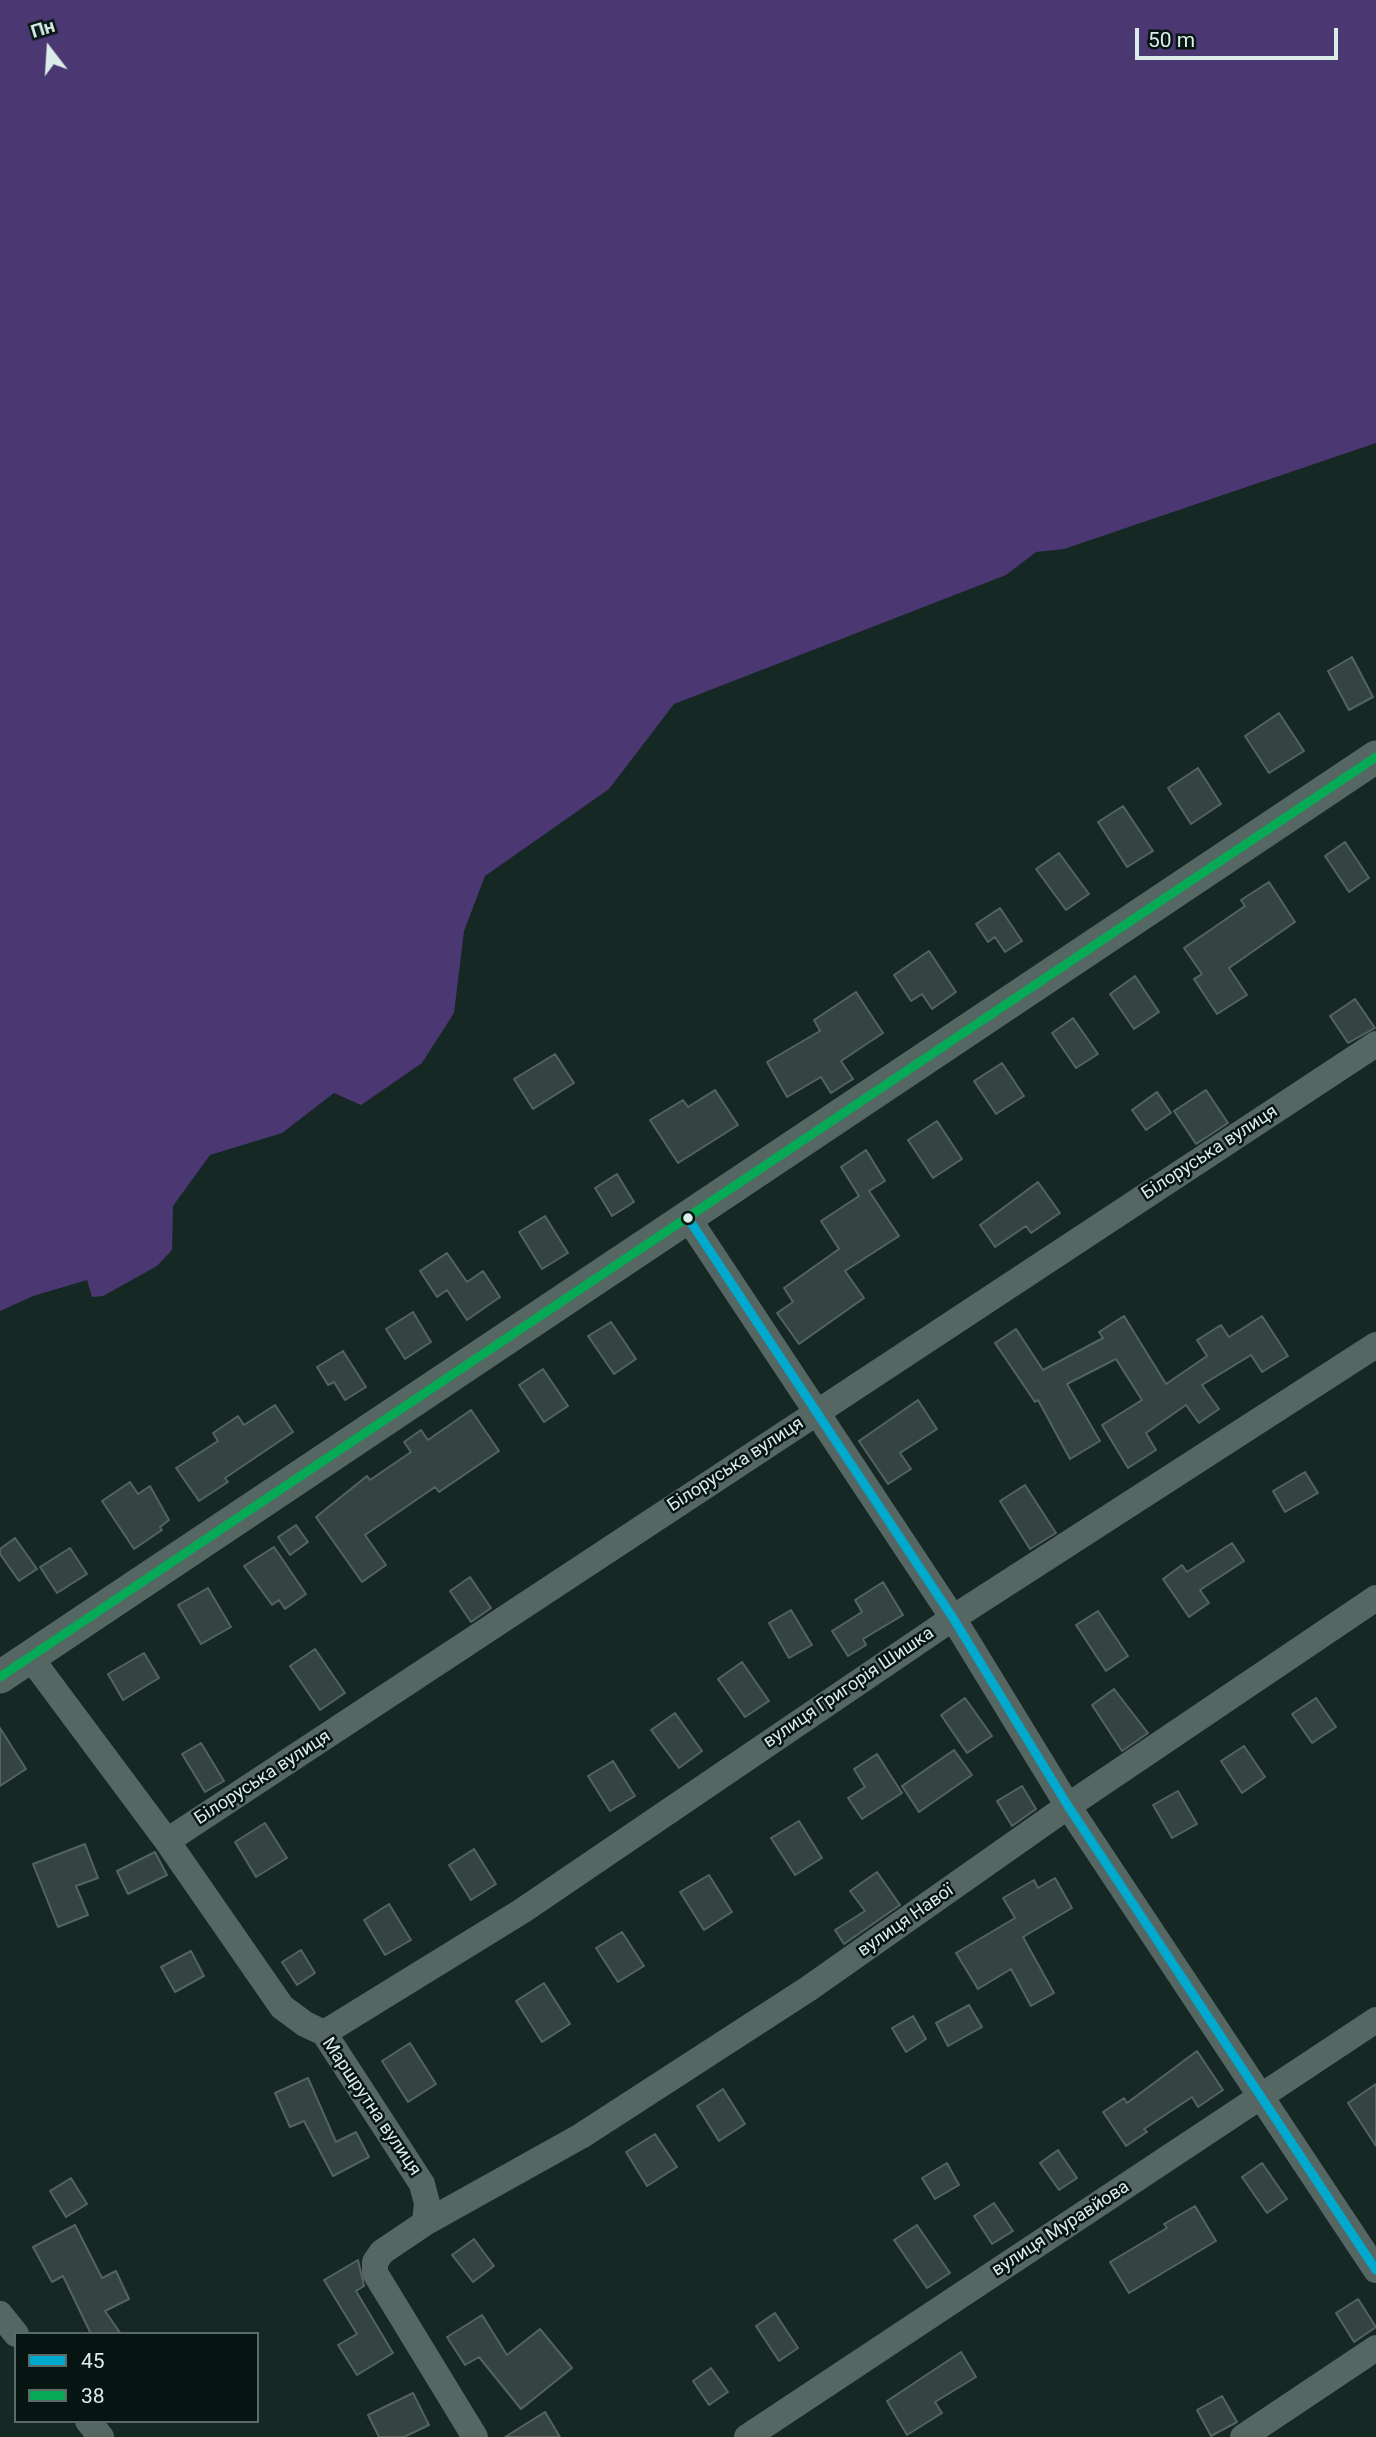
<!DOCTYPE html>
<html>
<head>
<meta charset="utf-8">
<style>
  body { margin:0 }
  #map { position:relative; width:1376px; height:2437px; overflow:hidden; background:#152824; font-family:Roboto,sans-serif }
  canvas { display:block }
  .legend { position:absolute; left:14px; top:2332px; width:245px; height:91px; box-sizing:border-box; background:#071512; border:2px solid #5b6b68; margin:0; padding:9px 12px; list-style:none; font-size:21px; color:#daede8 }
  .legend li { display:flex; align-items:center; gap:14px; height:35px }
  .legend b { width:35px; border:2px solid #5b6b68 }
  .north { position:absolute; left:14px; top:14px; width:70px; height:70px; -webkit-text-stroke:5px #071512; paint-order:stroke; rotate:343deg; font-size:19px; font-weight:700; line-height:28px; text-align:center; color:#daede8 }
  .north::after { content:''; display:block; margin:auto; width:24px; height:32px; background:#daede8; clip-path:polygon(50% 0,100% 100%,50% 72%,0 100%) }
  .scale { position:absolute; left:1135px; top:28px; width:203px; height:32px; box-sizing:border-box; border:4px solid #daede8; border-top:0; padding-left:9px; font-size:21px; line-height:24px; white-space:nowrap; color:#daede8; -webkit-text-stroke:5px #071512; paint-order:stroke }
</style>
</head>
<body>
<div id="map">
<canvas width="1376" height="2437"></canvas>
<ul class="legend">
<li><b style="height:9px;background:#00a9ce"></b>45</li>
<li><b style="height:9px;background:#06aa56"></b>38</li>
</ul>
<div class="north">Пн</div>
<div class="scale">50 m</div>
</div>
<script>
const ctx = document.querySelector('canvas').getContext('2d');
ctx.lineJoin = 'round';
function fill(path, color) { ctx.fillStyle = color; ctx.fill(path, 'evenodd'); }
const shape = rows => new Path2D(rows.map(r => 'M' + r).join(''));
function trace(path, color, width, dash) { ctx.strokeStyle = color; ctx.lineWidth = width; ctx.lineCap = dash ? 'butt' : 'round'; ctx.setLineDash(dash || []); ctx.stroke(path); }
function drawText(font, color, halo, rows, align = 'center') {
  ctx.font = font + ' Roboto,sans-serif'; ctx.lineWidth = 5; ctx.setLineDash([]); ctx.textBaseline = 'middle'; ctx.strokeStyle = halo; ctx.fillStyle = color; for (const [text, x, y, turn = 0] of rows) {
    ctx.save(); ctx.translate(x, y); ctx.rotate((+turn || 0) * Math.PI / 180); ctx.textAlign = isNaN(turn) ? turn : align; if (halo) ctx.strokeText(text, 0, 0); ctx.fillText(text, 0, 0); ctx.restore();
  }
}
fill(shape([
  [0,0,1376,0,1376,443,1064,549,1036,552,1006,575,674,704,609,789,485,876,464,931,454,1013,422,1063,361,1105,334,1093,282,1133,210,1155,173,1206,172,1250,157,1266,103,1296,92,1297,87,1280,33,1296,0,1311]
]), '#4b3873');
const building = shape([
  [1352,657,1373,697,1349,710,1328,671,1352,657],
  [1279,713,1304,751,1269,773,1245,736,1279,713],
  [1198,768,1221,804,1191,824,1168,788,1198,768],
  [1123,806,1153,851,1127,867,1098,822,1123,806],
  [1345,842,1369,878,1349,892,1325,856,1345,842],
  [1059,853,1089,894,1066,910,1036,869,1059,853],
  [1269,882,1295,922,1229,968,1247,995,1217,1014,1194,979,1202,974,1184,948,1245,906,1241,900,1269,882],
  [1000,908,1022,941,1005,952,995,937,988,942,976,924,1000,908],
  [929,951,956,992,932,1009,922,994,911,1001,894,975,929,951],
  [1135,976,1159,1012,1134,1029,1110,994,1135,976],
  [856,992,883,1033,841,1061,853,1079,831,1093,821,1077,787,1097,767,1062,820,1031,814,1020,856,992],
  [1355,999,1375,1028,1348,1043,1330,1016,1355,999],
  [1073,1018,1098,1054,1076,1068,1052,1033,1073,1018],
  [555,1054,574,1083,533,1109,514,1079,555,1054],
  [1002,1063,1024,1096,996,1114,974,1081,1002,1063],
  [715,1090,738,1125,678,1163,650,1120,683,1100,688,1107,715,1090],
  [1206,1090,1228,1123,1196,1144,1174,1111,1206,1090],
  [1157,1092,1171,1113,1146,1130,1132,1110,1157,1092],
  [937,1121,962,1159,933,1178,908,1140,937,1121],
  [866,1150,885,1181,869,1191,899,1236,845,1271,864,1298,799,1344,777,1313,793,1302,784,1288,839,1249,821,1221,859,1196,841,1167,866,1150],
  [617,1174,634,1202,612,1216,595,1188,617,1174],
  [1038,1182,1060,1213,1031,1233,1026,1226,995,1247,980,1225,1038,1182],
  [545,1216,568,1253,542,1269,519,1232,545,1216],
  [447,1253,467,1282,483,1271,500,1297,467,1320,447,1290,437,1297,420,1271,447,1253],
  [413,1312,431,1342,405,1359,386,1329,413,1312],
  [1124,1316,1166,1384,1207,1356,1197,1340,1221,1325,1229,1337,1262,1316,1288,1356,1262,1372,1251,1355,1202,1385,1219,1409,1199,1423,1186,1405,1146,1433,1156,1450,1128,1468,1102,1425,1142,1400,1116,1359,1067,1384,1100,1441,1070,1459,1038,1400,1035,1402,995,1343,1016,1329,1043,1370,1103,1338,1099,1332,1124,1316],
  [611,1322,636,1359,614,1374,588,1336,611,1322],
  [343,1351,366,1387,345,1400,334,1382,328,1385,317,1367,343,1351],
  [543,1369,568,1406,544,1422,519,1385,543,1369],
  [918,1400,937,1429,900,1453,911,1469,888,1484,859,1441,918,1400],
  [275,1405,293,1432,225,1478,228,1482,199,1501,176,1468,218,1441,213,1433,238,1416,244,1425,275,1405],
  [471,1410,499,1451,439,1492,435,1487,365,1535,386,1565,362,1582,316,1517,367,1476,370,1480,411,1452,404,1442,421,1430,428,1440,471,1410],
  [1305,1472,1318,1493,1285,1512,1273,1491,1305,1472],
  [130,1482,138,1494,150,1486,169,1520,160,1527,162,1530,134,1549,102,1501,130,1482],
  [1025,1485,1056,1533,1030,1549,1000,1501,1025,1485],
  [296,1525,308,1542,290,1555,278,1537,296,1525],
  [15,1538,37,1569,19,1581,0,1554,0,1549,15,1538],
  [1232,1543,1244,1561,1200,1590,1209,1603,1189,1617,1163,1579,1182,1565,1187,1572,1232,1543],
  [274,1547,306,1594,285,1609,279,1600,272,1605,244,1566,274,1547],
  [70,1548,87,1574,57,1593,40,1567,70,1548],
  [470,1577,491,1608,471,1622,450,1591,470,1577],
  [883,1582,903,1615,863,1639,866,1645,848,1656,832,1631,862,1612,855,1600,883,1582],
  [208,1588,231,1627,201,1644,178,1605,208,1588],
  [791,1610,812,1645,789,1658,769,1623,791,1610],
  [1098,1611,1128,1656,1106,1671,1076,1625,1098,1611],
  [315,1649,345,1693,320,1710,290,1666,315,1649],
  [144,1653,159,1678,123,1700,108,1674,144,1653],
  [742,1662,769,1701,745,1717,718,1679,742,1662],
  [1114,1689,1148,1733,1122,1751,1092,1705,1114,1689],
  [965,1698,992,1736,967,1753,941,1715,965,1698],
  [1316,1698,1336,1727,1312,1743,1292,1714,1316,1698],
  [675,1713,702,1751,679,1768,651,1730,675,1713],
  [0,1728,26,1769,0,1786,0,1728],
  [201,1743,224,1781,205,1792,182,1754,201,1743],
  [1244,1746,1265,1777,1242,1793,1221,1761,1244,1746],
  [954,1750,972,1775,919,1812,902,1786,954,1750],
  [877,1754,902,1793,862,1819,848,1798,865,1787,854,1769,877,1754],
  [613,1761,635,1796,610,1811,588,1776,613,1761],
  [1022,1786,1036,1809,1012,1826,997,1801,1022,1786],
  [1178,1791,1197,1824,1172,1838,1153,1805,1178,1791],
  [799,1821,822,1858,795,1875,771,1838,799,1821],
  [265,1823,287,1858,256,1877,235,1842,265,1823],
  [85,1844,98,1878,76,1886,88,1915,58,1927,33,1864,85,1844],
  [474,1849,496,1884,471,1900,449,1865,474,1849],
  [155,1852,167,1875,128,1894,117,1871,155,1852],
  [877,1872,900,1905,844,1944,835,1930,865,1911,850,1891,877,1872],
  [709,1875,732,1912,704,1930,680,1892,709,1875],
  [1055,1878,1072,1908,1023,1937,1054,1993,1031,2006,1011,1969,978,1989,956,1953,1015,1918,1003,1898,1034,1880,1038,1888,1055,1878],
  [389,1904,411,1940,385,1955,364,1920,389,1904],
  [622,1932,644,1966,618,1982,596,1948,622,1932],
  [301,1950,315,1973,297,1985,282,1962,301,1950],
  [191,1951,204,1976,175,1992,161,1967,191,1951],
  [544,1983,570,2024,542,2042,516,2001,544,1983],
  [969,2005,982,2027,948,2046,936,2023,969,2005],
  [913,2016,926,2039,906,2052,892,2028,913,2016],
  [410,2043,436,2084,408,2102,382,2061,410,2043],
  [1197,2051,1223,2090,1198,2107,1192,2097,1144,2129,1147,2132,1126,2146,1103,2112,1124,2098,1127,2103,1197,2051],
  [308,2078,336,2142,356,2132,369,2157,333,2176,304,2121,290,2127,275,2093,308,2078],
  [1376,2084,1376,2146,1348,2103,1376,2084],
  [723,2089,745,2124,719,2141,697,2106,723,2089],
  [655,2134,677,2167,647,2186,626,2152,655,2134],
  [1058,2150,1077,2178,1059,2190,1040,2163,1058,2150],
  [947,2163,959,2185,935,2199,922,2178,947,2163],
  [1262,2163,1287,2199,1267,2213,1242,2177,1262,2163],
  [71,2178,87,2204,66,2217,50,2191,71,2178],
  [994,2203,1013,2231,992,2244,974,2216,994,2203],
  [1195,2206,1216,2241,1129,2293,1110,2262,1167,2228,1164,2224,1195,2206],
  [75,2225,102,2278,116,2271,129,2299,105,2311,121,2334,91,2334,63,2276,52,2282,33,2247,75,2225],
  [917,2225,950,2273,927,2288,894,2240,917,2225],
  [474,2239,494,2266,473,2282,452,2255,474,2239],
  [358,2260,364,2286,356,2291,393,2353,357,2375,338,2345,357,2334,324,2280,358,2260],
  [1358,2299,1376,2327,1354,2342,1336,2313,1358,2299],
  [775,2313,798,2348,779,2361,756,2326,775,2313],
  [482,2315,507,2355,540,2329,572,2368,521,2409,479,2357,465,2365,447,2337,482,2315],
  [961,2352,976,2377,935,2402,942,2413,907,2435,887,2401,961,2352],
  [711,2368,728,2392,709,2405,693,2381,711,2368],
  [413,2393,429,2425,404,2437,379,2437,368,2415,413,2393],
  [1222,2396,1237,2422,1211,2436,1197,2410,1222,2396],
  [545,2412,560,2437,505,2437,545,2412]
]);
fill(building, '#354441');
trace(building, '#54635f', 2);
trace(shape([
  [688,1218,953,1618,1068,1806,1376,2270],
  [30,1657,167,1841,282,2007,305,2024,324,2033,422,2184,427,2203,425,2223,382,2252,375,2262,375,2273,475,2437],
  [167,1841,1376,1044],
  [324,2033,522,1911,953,1618,1376,1345],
  [425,2223,581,2136,808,1989,1068,1806,1376,1598],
  [0,2314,16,2334],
  [88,2421,101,2437],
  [747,2437,1376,2020],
  [1243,2437,1376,2348]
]), '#566763', 26);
trace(shape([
  [0,1677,1376,757]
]), '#566763', 33);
trace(shape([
  [688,1218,953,1618,1068,1806,1376,2270]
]), '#00a9ce', 9);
trace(shape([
  [0,1677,1376,757]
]), '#06aa56', 9);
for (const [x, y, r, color] of [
  [688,1218,6,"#daede8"]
]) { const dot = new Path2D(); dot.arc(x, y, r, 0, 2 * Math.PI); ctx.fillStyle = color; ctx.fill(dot); trace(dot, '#071512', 2.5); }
drawText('18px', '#daede8', '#071512', [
  ["Білоруська вулиця",1210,1153,-33],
  ["Білоруська вулиця",736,1465,-33],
  ["вулиця Григорія Шишка",849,1688,-34],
  ["Білоруська вулиця",263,1778,-33],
  ["вулиця Навої",906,1921,-35],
  ["Маршрутна вулиця",371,2107,56],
  ["вулиця Муравйова",1061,2229,-33]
]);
</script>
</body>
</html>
